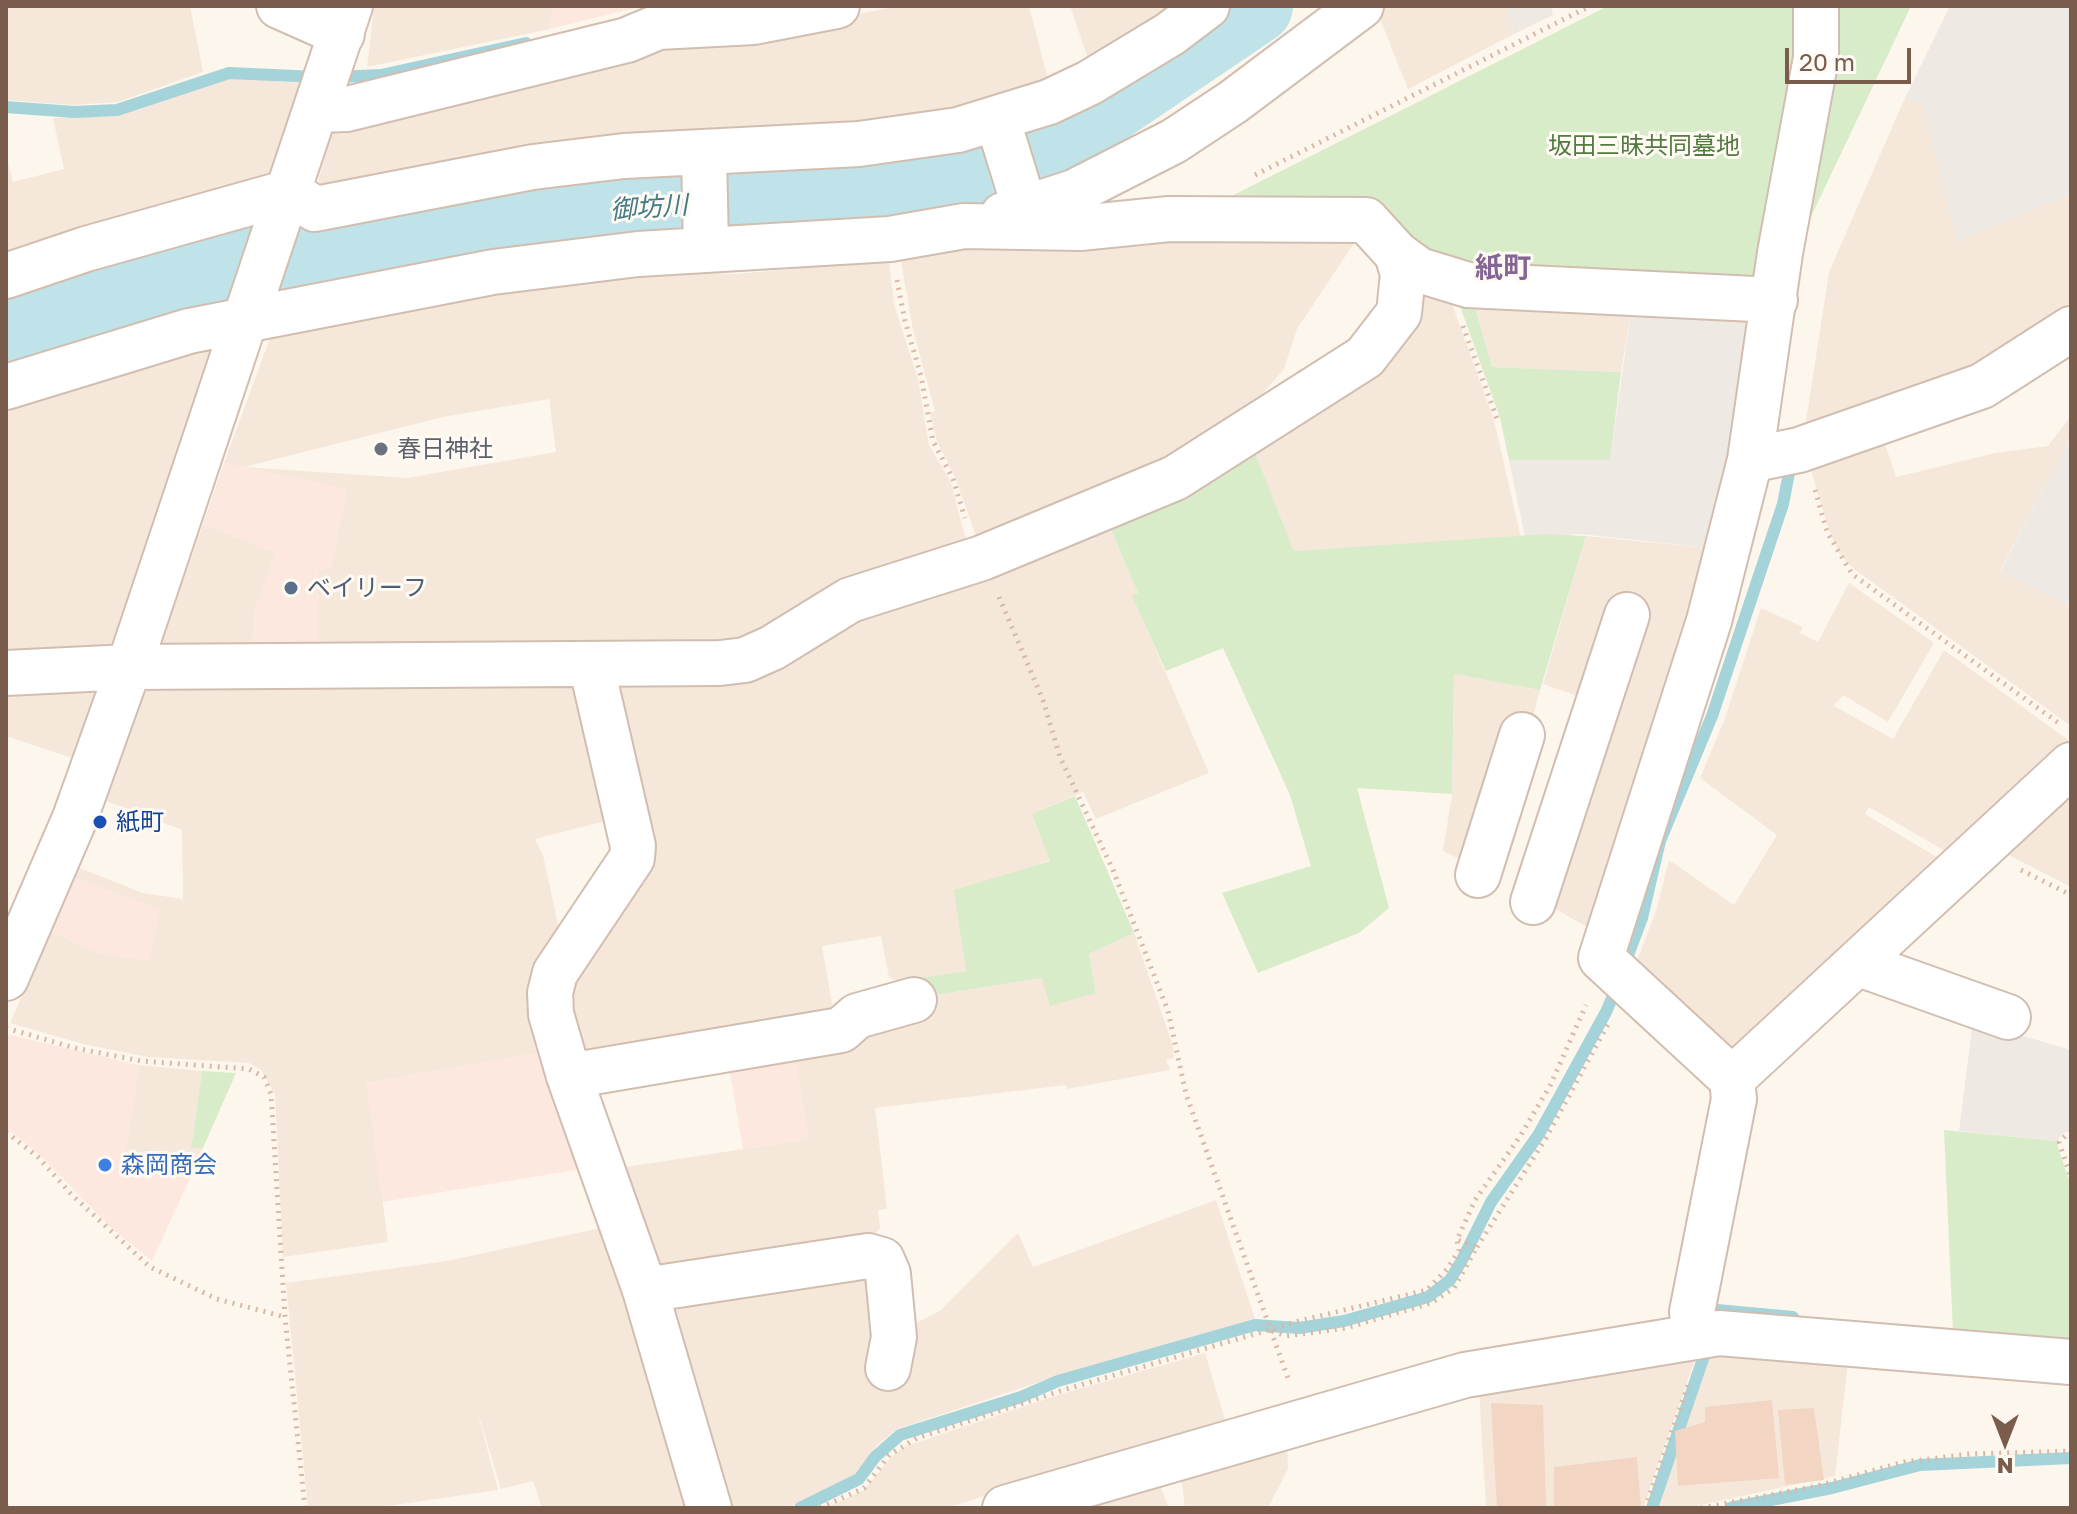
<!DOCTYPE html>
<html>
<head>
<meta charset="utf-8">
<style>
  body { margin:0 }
  #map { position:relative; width:2077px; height:1514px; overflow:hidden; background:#fdf6ec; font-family:"Golos Text",sans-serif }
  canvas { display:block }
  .frame { position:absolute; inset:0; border:8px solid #7a5c4d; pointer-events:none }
  .north { position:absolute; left:1965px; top:1402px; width:80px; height:80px; -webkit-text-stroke:6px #fffaf3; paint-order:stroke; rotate:180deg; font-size:22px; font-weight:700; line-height:32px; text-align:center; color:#7a5c4d }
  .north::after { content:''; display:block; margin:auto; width:28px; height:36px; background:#7a5c4d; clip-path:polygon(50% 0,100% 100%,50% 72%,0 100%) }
  .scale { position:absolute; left:1785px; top:48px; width:126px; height:36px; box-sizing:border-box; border:4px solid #7a5c4d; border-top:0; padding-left:10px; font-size:24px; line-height:28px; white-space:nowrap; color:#7a5c4d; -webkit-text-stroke:6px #fffaf3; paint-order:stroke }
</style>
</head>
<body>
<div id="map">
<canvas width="2077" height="1514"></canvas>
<div class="frame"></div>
<div class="north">N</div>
<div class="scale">20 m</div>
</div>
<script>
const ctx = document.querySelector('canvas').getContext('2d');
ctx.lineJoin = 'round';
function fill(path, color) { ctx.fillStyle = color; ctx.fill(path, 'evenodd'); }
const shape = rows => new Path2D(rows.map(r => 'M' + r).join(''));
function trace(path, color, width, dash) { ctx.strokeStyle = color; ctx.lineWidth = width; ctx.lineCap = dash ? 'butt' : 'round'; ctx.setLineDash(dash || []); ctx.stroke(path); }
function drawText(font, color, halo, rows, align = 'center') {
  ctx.font = font + ' "Golos Text","Noto Sans JP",sans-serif'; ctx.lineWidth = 6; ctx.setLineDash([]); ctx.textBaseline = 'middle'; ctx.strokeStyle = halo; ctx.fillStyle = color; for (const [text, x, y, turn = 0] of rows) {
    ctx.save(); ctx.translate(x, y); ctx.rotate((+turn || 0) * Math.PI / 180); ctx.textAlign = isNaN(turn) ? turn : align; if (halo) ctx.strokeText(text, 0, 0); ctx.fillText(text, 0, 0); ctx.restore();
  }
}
fill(shape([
  [6,6,190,6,203,72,118,102,73,105,6,100],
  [374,6,554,6,550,29,367,67],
  [899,6,1029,6,1052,95,1006,112,317,186,332,128,627,53,681,49],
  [1070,6,1198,6,1094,76],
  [1380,6,1506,6,1514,34,1408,89,1376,9],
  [234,78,303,83,271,182,6,258,6,154,13,182,64,169,53,118,117,116,219,79],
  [1904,100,1923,105,1957,241,2071,194,2071,315,2001,362,1804,434,1829,272],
  [1364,228,1297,329,1284,369,1234,426,1176,458,977,539,956,479,937,441,930,413,935,411,913,330,899,250],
  [888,252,894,304,918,379,929,445,951,482,967,544,752,642,319,650,319,570,241,467,224,463,272,333,449,293,671,272,736,274,802,268,803,257],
  [549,399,556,452,407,478,244,467,443,417],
  [1422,282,1447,290,1494,420,1521,538,1294,551,1253,449,1421,320],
  [1472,296,1632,304,1621,372,1492,367],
  [206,340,219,354,114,654,6,660,6,397],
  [2071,416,2071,436,2000,571,2071,607,2071,726,1854,569,1839,553,1829,530,1808,461,1882,435,1896,477,1995,453,2048,446],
  [203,524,276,552,254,613,252,651,159,649],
  [1109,525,1138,593,1133,597,1209,773,1096,819,1083,792,1032,814,1050,860,1015,873,966,971,899,982,889,977,881,936,822,946,835,1021,575,1065,566,978,618,897,599,674,878,610],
  [1586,536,1718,549,1594,931,1538,899,1594,702,1543,684],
  [1849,583,1934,643,1888,722,1843,695,1834,706,1893,739,1944,650,2071,742,2071,754,1957,858,1869,807,1865,814,1950,865,1736,1058,1635,966,1657,908,1669,860,1734,905,1777,835,1700,778,1724,721,1761,608,1803,627,1800,633,1818,642],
  [585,672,621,817,535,839,543,855,562,943,550,1051,367,1083,388,1242,283,1257,275,1094,261,1070,249,1063,148,1057,83,1044,10,1023,50,931,102,954,160,910,73,877,77,867,143,893,183,899,182,830,104,800,150,679],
  [1454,674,1540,690,1528,736,1475,867,1443,851,1452,794],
  [6,679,105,682,75,759,6,736],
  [2071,781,2071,887,1995,848],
  [1134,933,1173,1046,1174,1058,1166,1060,1170,1070,1067,1089,1066,1085,875,1108,887,1209,878,1210,880,1228,866,1244,665,1273,646,1263,613,1169,808,1139,794,1050,891,1002,1043,978,1096,993,1089,954],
  [139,1065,202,1071,191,1147,203,1148,191,1176,125,1153],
  [1216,1200,1255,1319,1076,1370,897,1429,877,1445,854,1475,787,1508,717,1508,670,1297,871,1268,908,1327,940,1311,1018,1233,1033,1267],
  [610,1226,697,1508,542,1508,533,1481,501,1489,476,1406,498,1490,374,1508,308,1508,286,1283,447,1261],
  [1205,1353,1229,1433,993,1493,947,1508,826,1508,864,1490,891,1457,906,1446,1061,1394],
  [1697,1354,1643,1508,1486,1508,1479,1388],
  [1708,1354,1848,1363,1835,1476,1687,1508,1655,1508],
  [1287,1444,1288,1469,1268,1508,1185,1508,1181,1475],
  [1156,1483,1160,1486,1169,1508,1079,1508,1130,1495]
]), '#f5e8da');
fill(shape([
  [554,6,643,6,550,29],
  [224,463,347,489,331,569,319,570,319,650,252,651,254,613,276,552,203,524],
  [73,877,160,910,149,961,102,954,50,931],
  [6,1034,139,1065,126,1153,191,1176,152,1261,109,1226,40,1155,6,1128],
  [794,1050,808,1139,743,1149,728,1061],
  [550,1051,581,1169,382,1202,367,1083]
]), '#fde8e0');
fill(shape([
  [1506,6,1551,6,1553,15,1514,34],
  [1950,6,2071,6,2071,194,1957,242,1923,106,1904,100],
  [1632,304,1757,308,1718,549,1581,534,1525,537,1509,460,1610,460],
  [2071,436,2071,607,2000,572],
  [1973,1021,2071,1050,2071,1127,2056,1141,1959,1131]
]), '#efe9e4');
fill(shape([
  [1608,6,1806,6,1761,291,1451,268,1413,249,1198,213],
  [1827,6,1911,6,1808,223],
  [1455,292,1472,296,1492,367,1621,372,1610,460,1509,460,1500,418],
  [1255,453,1294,551,1546,534,1586,536,1540,690,1454,674,1452,794,1357,788,1389,908,1359,933,1258,973,1222,893,1311,866,1290,795,1223,648,1166,671,1132,596,1138,593,1109,525],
  [1075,796,1134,933,1089,954,1096,993,1050,1006,1042,978,923,997,920,978,966,971,954,890,1050,861,1032,814],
  [202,1071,236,1073,203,1148,191,1148],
  [1944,1130,2056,1141,2071,1186,2071,1339,1953,1332]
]), '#d8ecc9');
trace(shape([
  [336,77,381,75,526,43],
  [6,107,74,112,117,110,229,73,317,77],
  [1624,966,1642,918,1660,841,1712,716,1783,504,1789,473],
  [1706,1309,1793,1317],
  [800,1508,859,1479,875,1457,900,1435,1021,1397,1058,1381,1255,1325,1299,1328,1344,1321,1428,1297,1450,1280,1462,1260,1491,1202,1539,1134,1606,1012,1618,984],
  [1652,1508,1705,1353],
  [1730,1508,1832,1488,1920,1465,2071,1458]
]), '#a5d3da', 12);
trace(shape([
  [6,327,68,304,314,246,448,221,888,192,1039,152,1255,6]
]), '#bfe3e8', 76);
fill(shape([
  [1772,1400,1779,1478,1678,1486,1675,1431,1705,1422,1705,1407],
  [1491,1403,1543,1405,1546,1508,1497,1508],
  [1814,1408,1824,1480,1785,1485,1778,1410],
  [1637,1457,1641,1508,1554,1508,1554,1467]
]), '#f3d5c3');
const minor = shape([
  [279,6,342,34],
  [658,27,754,22,837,6],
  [318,110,347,109,627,40,658,27,682,6],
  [997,118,1025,209],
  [704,152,706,249],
  [1003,215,1074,192,1174,141,1233,102,1361,6],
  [6,276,86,249,289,192,315,209,533,167,624,156,859,144,958,130,1049,102,1089,83,1170,34,1207,6],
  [6,387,189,331,493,272,638,254,890,239,964,226,1080,228,1169,219,1366,220,1397,254,1419,270,1468,285,1775,300],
  [1750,460,1799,450,1982,386,2071,329],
  [591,664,633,846,632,858,555,973,550,993,551,1014,569,1076,645,1290,709,1508],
  [6,673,129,667,720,663,745,660,772,648,850,600,982,558,1175,478,1365,357,1399,313,1403,274,1397,254],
  [1478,875,1522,735],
  [1533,902,1627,615],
  [1859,964,2008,1017],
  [6,978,75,818,129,667,350,6],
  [569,1076,841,1030,857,1016,914,1000],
  [1732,1079,2071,765],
  [645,1290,868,1256,882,1260,888,1274,894,1337,888,1368],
  [1696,1337,1692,1312,1734,1099,1732,1079,1601,958,1709,621,1750,460,1780,253,1816,58,1816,6],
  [1005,1508,1465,1375,1719,1333,2071,1362]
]);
trace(minor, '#d1beb0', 48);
trace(shape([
  [1255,175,1590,6],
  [897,280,905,321,921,376,933,441,953,479,965,518],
  [1463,326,1497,419],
  [1815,490,1827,532,1852,574,2060,724],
  [999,597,1043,700,1060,757,1113,870,1168,1011,1186,1094,1289,1381],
  [2021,870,2071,895],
  [6,1028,75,1048,141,1061,249,1069,264,1077,271,1094,285,1317,305,1508],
  [2071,1131,2059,1142,2071,1177],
  [6,1132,38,1157,72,1195,150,1267,217,1299,285,1317],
  [1477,1247,1546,1138,1608,1024],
  [1272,1331,1286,1336,1346,1328,1431,1303,1454,1288,1477,1247,1457,1240,1475,1200,1519,1138,1550,1086,1586,1005],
  [6,1506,11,1508],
  [820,1508,864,1488,889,1455,917,1438,1060,1391,1299,1321,1427,1290,1448,1268,1459,1250,1457,1240],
  [1645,1508,1690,1380],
  [1701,1508,1817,1486,1904,1462,1970,1454,2071,1451]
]), '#d9b8a5', 5, [2, 6]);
trace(minor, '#fff', 44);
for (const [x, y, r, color] of [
  [381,449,8,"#6b7280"],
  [291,588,8,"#5c6f8a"],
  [100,822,8,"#1a4fb4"],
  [105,1165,8,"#3f7fe0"]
]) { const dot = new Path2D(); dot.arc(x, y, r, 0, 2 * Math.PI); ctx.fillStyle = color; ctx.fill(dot); trace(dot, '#fffaf3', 3); }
drawText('24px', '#537a41', '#fffaf3', [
  ["坂田三昧共同墓地",1644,146]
]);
drawText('24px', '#5b616d', '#fffaf3', [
  ["春日神社",397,449]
], 'left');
drawText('24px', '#4e5e75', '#fffaf3', [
  ["ベイリーフ",307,588]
], 'left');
drawText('24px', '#164399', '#fffaf3', [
  ["紙町",116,822]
], 'left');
drawText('24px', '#366cbe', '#fffaf3', [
  ["森岡商会",121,1165]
], 'left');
drawText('italic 26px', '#437c86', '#fffaf3', [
  ["御坊川",649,208,-4]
]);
drawText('bold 28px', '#846695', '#fffaf3', [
  ["紙町",1503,268]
]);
</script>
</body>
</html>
